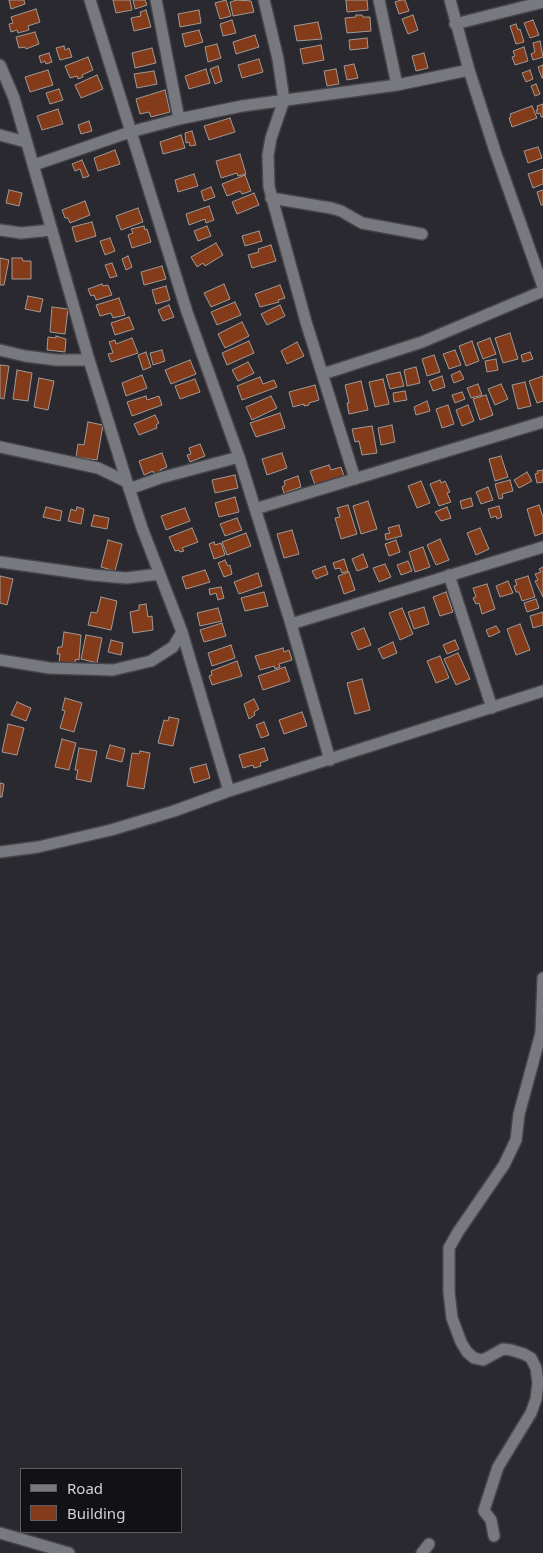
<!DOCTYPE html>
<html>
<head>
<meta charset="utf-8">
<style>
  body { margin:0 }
  #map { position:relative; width:543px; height:1553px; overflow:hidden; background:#29292f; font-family:"Noto Sans",sans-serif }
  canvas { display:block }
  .legend { position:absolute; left:20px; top:1468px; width:162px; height:65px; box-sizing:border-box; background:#121215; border:1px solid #5f5f62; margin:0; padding:6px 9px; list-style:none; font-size:15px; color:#d2d2d6 }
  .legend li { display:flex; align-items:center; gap:10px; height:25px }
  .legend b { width:25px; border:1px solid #5f5f62 }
</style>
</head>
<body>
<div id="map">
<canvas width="543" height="1553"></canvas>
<ul class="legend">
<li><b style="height:6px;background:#78787f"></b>Road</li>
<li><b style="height:14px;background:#833b1a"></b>Building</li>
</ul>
</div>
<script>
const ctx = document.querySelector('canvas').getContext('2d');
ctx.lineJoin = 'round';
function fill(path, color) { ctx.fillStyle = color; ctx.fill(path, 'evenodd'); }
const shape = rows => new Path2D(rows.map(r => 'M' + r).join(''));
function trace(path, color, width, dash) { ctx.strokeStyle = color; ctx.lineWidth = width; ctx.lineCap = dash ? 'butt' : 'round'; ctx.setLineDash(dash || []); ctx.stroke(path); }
const building = shape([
  [9,0,24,0,25,4,11,9,9,0],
  [113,0,130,0,132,10,116,13,113,0],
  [133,0,145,0,147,5,135,9,133,0],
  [226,0,231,16,220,19,215,3,226,0],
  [237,0,251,1,254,12,233,16,230,2,237,0],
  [346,0,367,0,368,10,347,12,346,0],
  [401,0,405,0,409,11,399,14,395,2,401,0],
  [36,9,40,22,28,26,29,30,18,33,17,30,11,32,9,24,13,23,11,17,36,9],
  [146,10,151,27,134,31,131,18,141,16,140,12,146,10],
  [199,10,201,23,180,27,178,14,199,10],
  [356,15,362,15,363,17,370,17,371,31,347,33,345,18,356,17,356,15],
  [413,15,418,30,408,34,402,19,413,15],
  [232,20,236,33,223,36,220,24,232,20],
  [533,20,539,35,530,38,524,23,533,20],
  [318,22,322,39,297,41,294,26,318,22],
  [516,24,518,30,520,29,524,42,516,44,510,26,516,24],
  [199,30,203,42,185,47,182,34,199,30],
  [35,32,39,44,26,49,25,47,19,48,16,37,35,32],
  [255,35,259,47,236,54,233,42,255,35],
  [367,38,368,48,350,50,349,40,367,38],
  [540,41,543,57,533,60,531,54,535,52,533,43,540,41],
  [217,44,221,58,208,62,205,47,217,44],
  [321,45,324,60,303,64,300,49,321,45],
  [64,46,65,50,69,48,72,57,60,60,56,48,64,46],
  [524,47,528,61,515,65,512,57,515,56,513,51,524,47],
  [152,48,156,63,135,68,132,53,152,48],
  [49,53,52,62,46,64,45,61,41,63,39,56,49,53],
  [424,53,428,68,416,71,412,56,424,53],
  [88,57,93,70,82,75,83,77,78,79,77,76,70,78,65,66,88,57],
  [259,59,263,72,242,78,238,65,259,59],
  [354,64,358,78,347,80,344,66,354,64],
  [543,65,543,78,542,78,538,67,543,65],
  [218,66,222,81,215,84,210,69,218,66],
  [206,69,210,83,189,89,185,76,206,69],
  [336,69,339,84,327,86,324,71,336,69],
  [48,70,53,85,30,92,25,77,48,70],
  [530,70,533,79,526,82,522,73,530,70],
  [154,71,157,84,137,88,134,74,154,71],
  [97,75,103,89,81,98,75,85,97,75],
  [536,84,540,94,535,96,531,86,536,84],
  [59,89,63,100,50,104,46,93,59,89],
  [165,90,170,112,151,117,149,112,140,114,136,99,165,90],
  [543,104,543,117,541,117,540,113,537,114,536,110,538,110,537,106,543,104],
  [532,106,537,118,512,127,509,118,511,117,510,114,532,106],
  [58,109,63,124,42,130,37,116,58,109],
  [230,118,235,132,209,140,204,126,230,118],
  [89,121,92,131,81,134,78,125,89,121],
  [192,131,196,145,190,146,189,142,186,143,185,133,192,131],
  [181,135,185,148,163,154,160,142,181,135],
  [538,147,542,158,528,163,524,151,538,147],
  [115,150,120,164,98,171,94,158,115,150],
  [240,154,246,174,238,176,237,173,221,178,216,161,240,154],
  [82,160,89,176,83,178,80,169,75,171,72,164,82,160],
  [543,169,543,184,533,188,528,174,543,169],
  [194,174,198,186,178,192,175,180,194,174],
  [245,175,251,191,242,194,240,191,227,196,222,184,245,175],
  [211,187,215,197,204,201,201,191,211,187],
  [9,190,22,193,19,206,6,203,9,190],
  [543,190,543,205,541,205,537,192,543,190],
  [254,193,259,205,237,214,232,202,254,193],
  [85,201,90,215,70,223,68,218,65,218,62,210,85,201],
  [209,206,214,220,206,223,205,219,189,225,186,214,209,206],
  [138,208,143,222,121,230,116,216,138,208],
  [92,222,96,236,76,242,72,227,92,222],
  [144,226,145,230,147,229,151,242,132,248,128,235,133,233,131,229,144,226],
  [207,226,211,236,198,241,194,231,207,226],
  [259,231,262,241,245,246,242,236,259,231],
  [110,238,115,251,105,255,100,241,110,238],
  [216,243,223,255,205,266,203,263,197,267,191,257,216,243],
  [271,245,276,261,252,268,248,255,259,252,258,249,271,245],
  [128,256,132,267,126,270,122,259,128,256],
  [0,258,9,260,4,285,0,285,0,258],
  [12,258,22,258,23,261,31,261,31,279,12,279,12,258],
  [112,263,117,276,110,278,105,265,112,263],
  [162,266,166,279,144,285,141,272,162,266],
  [102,284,103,286,108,285,112,295,96,300,94,295,91,296,88,289,102,284],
  [224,284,230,299,211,307,204,293,224,284],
  [280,285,285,298,278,300,279,302,260,307,255,294,280,285],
  [166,286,170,300,156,304,152,290,166,286],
  [28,296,43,299,40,312,25,309,28,296],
  [119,298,125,315,113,318,111,313,100,316,96,305,119,298],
  [235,302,241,315,217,325,211,312,235,302],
  [169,305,174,317,163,321,158,310,169,305],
  [280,305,285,316,267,325,261,314,280,305],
  [52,307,68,309,65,334,50,332,52,307],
  [129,317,134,329,115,335,111,323,129,317],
  [242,322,249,336,225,348,218,334,242,322],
  [510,333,518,359,503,363,495,338,510,333],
  [56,336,66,339,65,352,47,350,48,337,56,338,56,336],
  [132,338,138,353,111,362,108,354,113,353,109,342,115,340,116,344,132,338],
  [490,338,496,354,483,359,477,343,490,338],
  [249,341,254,353,227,365,222,353,249,341],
  [472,341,479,361,466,366,459,346,472,341],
  [297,342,304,356,287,364,281,351,297,342],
  [162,350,165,361,153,365,150,353,162,350],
  [455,350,461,365,449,369,443,354,455,350],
  [146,352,151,367,143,370,138,355,146,352],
  [530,352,533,359,523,362,521,355,530,352],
  [434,355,440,372,427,376,422,359,434,355],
  [496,359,498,370,487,372,485,361,496,359],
  [190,360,196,374,171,384,165,370,190,360],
  [248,362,254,373,238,381,232,370,248,362],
  [0,365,9,366,4,399,0,398,0,365],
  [416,367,420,383,407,386,404,370,416,367],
  [17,370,32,373,28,401,13,399,17,370],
  [460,371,464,379,454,383,451,375,460,371],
  [400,372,404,386,390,389,386,375,400,372],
  [142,375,147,388,126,396,122,383,142,375],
  [442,376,445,387,433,391,429,381,442,376],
  [543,376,543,401,537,403,529,381,543,376],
  [260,377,263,384,274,380,277,387,242,400,237,386,260,377],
  [39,378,54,381,48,410,34,407,39,378],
  [195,379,200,392,180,399,175,386,195,379],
  [383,379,389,404,375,407,369,382,383,379],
  [361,381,368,410,349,414,347,403,349,403,345,385,361,381],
  [525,382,531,406,518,409,512,385,525,382],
  [478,384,482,395,471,398,467,388,478,384],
  [501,384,508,399,495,405,488,389,501,384],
  [315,385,319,400,309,403,309,405,304,406,304,404,293,407,289,392,315,385],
  [405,391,407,400,394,402,393,393,405,391],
  [462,392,465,399,455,403,452,395,462,392],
  [486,395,493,415,480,420,473,399,486,395],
  [146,396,147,400,159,396,162,405,132,416,127,402,146,396],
  [271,396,277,408,252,420,246,407,271,396],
  [427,401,430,411,416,415,414,407,427,401],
  [448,405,454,424,442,428,436,409,448,405],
  [468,405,474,421,462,426,456,410,468,405],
  [280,413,285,428,256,437,250,423,280,413],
  [155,415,159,423,156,425,157,428,139,435,134,424,155,415],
  [88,422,103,425,97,460,76,457,78,444,84,445,88,422],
  [392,425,395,442,381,445,378,428,392,425],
  [372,426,377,453,362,455,359,441,355,442,352,429,372,426],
  [200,444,205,456,190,462,187,455,191,454,189,448,200,444],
  [162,453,167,467,160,470,161,474,154,476,153,471,144,475,139,461,162,453],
  [282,453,287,468,267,475,262,459,282,453],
  [501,456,508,477,495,481,489,459,501,456],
  [329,465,331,470,341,467,344,476,315,485,310,471,329,465],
  [543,470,543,482,537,483,535,474,538,473,537,471,543,470],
  [527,472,532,481,519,488,514,480,527,472],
  [235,475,238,488,215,493,212,480,235,475],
  [298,476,301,487,284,493,282,487,285,485,284,481,298,476],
  [440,480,441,483,445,481,450,492,447,493,451,502,439,506,430,484,440,480],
  [510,480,513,491,502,494,503,498,499,499,495,484,510,480],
  [421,481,430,503,417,508,408,486,421,481],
  [488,487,493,500,481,504,476,492,488,487],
  [235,497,239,512,219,517,215,503,235,497],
  [471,498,473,506,462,509,460,501,471,498],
  [368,501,377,529,361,534,353,506,368,501],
  [348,505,357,534,341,539,335,518,340,517,337,508,348,505],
  [539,505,543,517,543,533,535,536,527,509,539,505],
  [499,506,502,517,497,519,496,516,491,518,488,509,499,506],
  [46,507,62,511,60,521,43,517,46,507],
  [77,507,84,509,81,524,68,521,71,509,76,511,77,507],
  [447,507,451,518,441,521,435,512,447,507],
  [185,508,190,521,166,530,161,516,185,508],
  [94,515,109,518,107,529,91,526,94,515],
  [237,518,242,530,225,536,220,524,237,518],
  [399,525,402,536,386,540,385,534,390,533,388,528,399,525],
  [192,528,198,542,182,548,184,551,180,552,179,550,175,551,169,537,192,528],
  [480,528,489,549,476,555,467,533,480,528],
  [292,530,299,554,284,558,277,534,292,530],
  [246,533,251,546,227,555,222,542,246,533],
  [440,539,449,560,436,565,427,545,440,539],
  [108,540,122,544,115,571,101,567,108,540],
  [396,540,400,552,389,556,385,544,396,540],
  [214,542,215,545,221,543,225,555,214,559,209,544,214,542],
  [423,547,430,567,415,572,409,552,423,547],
  [363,554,368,567,357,571,352,559,363,554],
  [344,559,348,571,342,573,340,568,335,569,333,563,344,559],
  [225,560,228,566,230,565,232,574,224,577,218,563,225,560],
  [408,561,412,571,401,575,397,565,408,561],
  [385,564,391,577,379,582,373,568,385,564],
  [325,566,328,574,316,579,312,571,325,566],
  [543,567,543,597,535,581,538,580,535,574,541,572,539,569,543,567],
  [205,570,210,582,186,589,182,577,205,570],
  [349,572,355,590,344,594,338,576,349,572],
  [258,573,262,586,239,594,234,582,258,573],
  [0,576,13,579,7,605,0,603,0,576],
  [528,576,535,597,522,601,519,592,516,592,514,586,517,585,515,580,528,576],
  [508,581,513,593,500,597,496,586,508,581],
  [487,584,495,609,482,614,479,603,476,604,473,598,476,597,473,588,487,584],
  [221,587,224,598,218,600,216,593,210,595,209,589,221,587],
  [264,592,268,606,245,611,241,598,264,592],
  [446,592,453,612,440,616,433,597,446,592],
  [101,597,117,601,111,630,88,625,91,612,97,613,101,597],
  [536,599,539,608,527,612,524,603,536,599],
  [146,604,148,617,152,616,153,630,133,633,130,612,139,610,139,605,146,604],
  [424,607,429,624,414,629,408,612,424,607],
  [218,608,222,621,200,626,197,613,218,608],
  [402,608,413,634,400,640,389,613,402,608],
  [543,612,543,625,533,628,530,616,543,612],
  [222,623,226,636,204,642,200,630,222,623],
  [520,624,530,650,516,655,507,629,520,624],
  [496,626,500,632,489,637,486,630,496,626],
  [364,628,371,645,358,650,351,633,364,628],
  [64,632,81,635,79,660,76,659,74,666,59,664,60,654,57,654,58,647,62,647,64,632],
  [86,635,102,638,97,663,81,659,86,635],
  [111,640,123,643,121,655,108,652,111,640],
  [455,640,459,649,447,654,443,645,455,640],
  [393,642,397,653,383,659,378,649,393,642],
  [231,645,235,658,212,666,208,653,231,645],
  [283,648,284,652,289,650,292,660,279,664,280,667,275,669,274,666,260,670,255,656,283,648],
  [458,653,470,679,456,685,444,659,458,653],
  [440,656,449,678,436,683,427,661,440,656],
  [237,661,242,676,212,685,209,676,212,675,211,671,237,661],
  [285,667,290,681,263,690,258,676,285,667],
  [362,679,370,710,355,714,347,683,362,679],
  [65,698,82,703,74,732,60,728,65,711,62,710,65,698],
  [254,699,259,709,254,712,255,715,249,719,244,704,254,699],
  [17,702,31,708,26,721,11,715,17,702],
  [302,712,307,726,284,734,279,720,302,712],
  [169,717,179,719,173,746,158,743,164,720,168,721,169,717],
  [264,722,269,735,261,738,256,725,264,722],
  [8,724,24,728,17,755,2,752,8,724],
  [62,739,76,743,69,770,55,767,62,739],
  [110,745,125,749,122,762,106,758,110,745],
  [79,748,97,751,91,782,76,779,78,770,75,770,79,748],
  [264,748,268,760,260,763,261,766,254,768,253,765,243,768,239,755,264,748],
  [140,751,150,753,144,789,127,786,132,753,139,754,140,751],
  [206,764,210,778,194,783,190,768,206,764],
  [0,783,4,784,2,797,0,797,0,783]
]);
fill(building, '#833b1a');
trace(building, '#a19a97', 1);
const minor = shape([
  [90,0,187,312,239,457,291,624,330,760],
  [156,0,179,119],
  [264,0,278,59,284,100,271,138,268,155,269,187,306,322,355,479],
  [379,0,397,85],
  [450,0,469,70,495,151,543,287],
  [455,24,543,2],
  [0,65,14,98,89,360,127,482,142,528,182,632,229,791],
  [0,135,26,142],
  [34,165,130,132,179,119,242,106,397,85,469,70],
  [271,198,331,208,341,211,362,223,422,234],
  [0,230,21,233,52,230],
  [0,350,25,356,56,360,89,360],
  [323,374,422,342,543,291],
  [0,447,98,468,127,482],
  [129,489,160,478,239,457],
  [255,509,543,422],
  [0,562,93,575,126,578,160,574],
  [449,575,492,708],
  [291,624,543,547],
  [0,660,49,668,113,670,151,661,173,647,182,632],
  [0,852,38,847,111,830,174,811,229,791,543,691],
  [0,1533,69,1553],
  [494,1536,491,1520,484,1511,485,1507,498,1467,531,1413,536,1399,538,1383,536,1368,531,1358,524,1354,511,1350,503,1349,483,1360,474,1358,467,1352,461,1342,452,1318,449,1292,449,1248,458,1232,504,1165,516,1140,519,1114,541,1033,543,978],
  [422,1553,429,1544]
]);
trace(minor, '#444449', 14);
trace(minor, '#78787f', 11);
</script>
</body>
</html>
